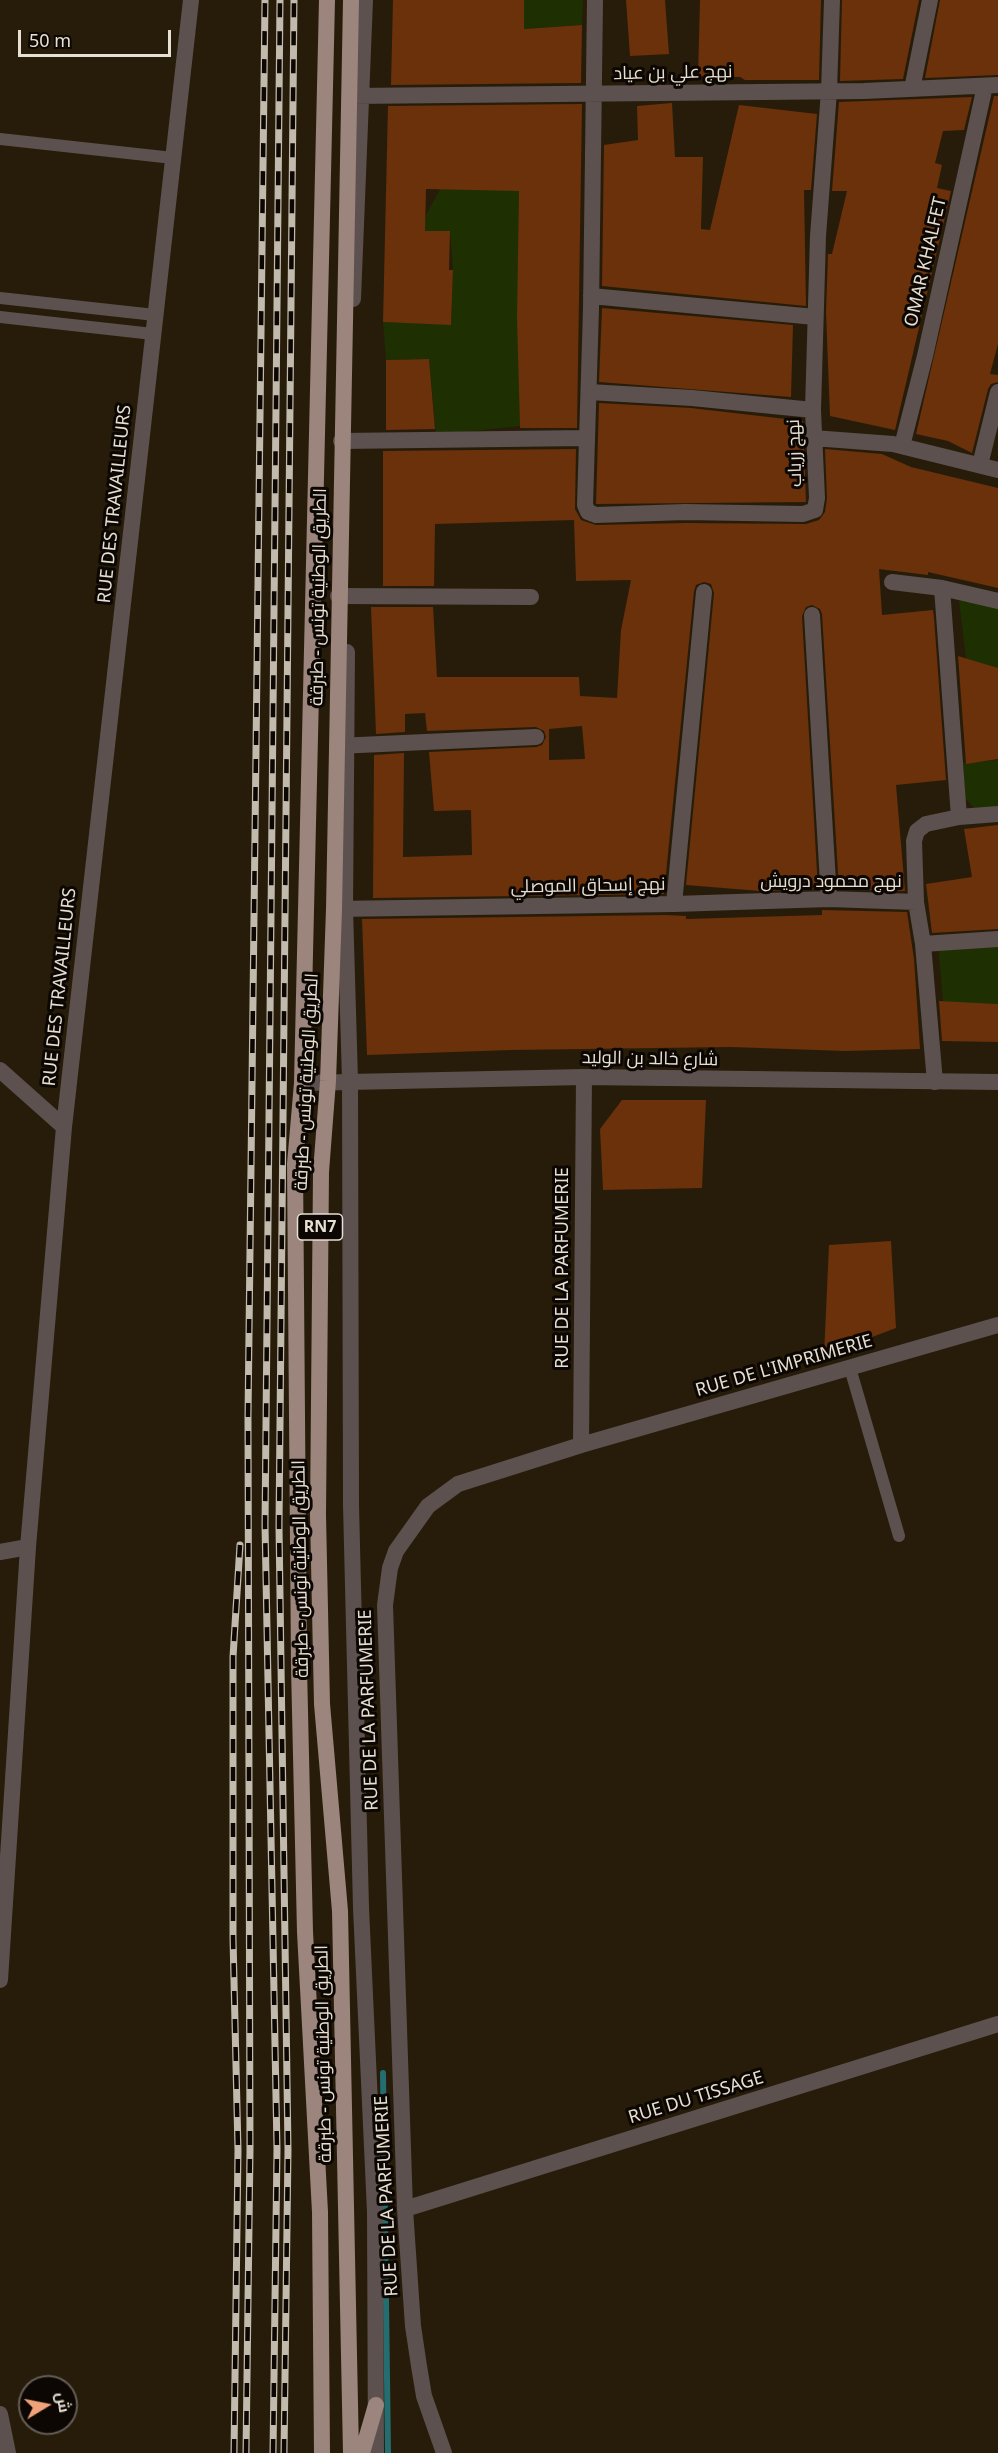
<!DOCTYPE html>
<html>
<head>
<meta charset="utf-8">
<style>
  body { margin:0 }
  #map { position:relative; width:998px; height:2453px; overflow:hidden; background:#271c09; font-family:"Noto Sans",Cairo,sans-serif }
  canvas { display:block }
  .north { position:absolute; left:18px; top:2375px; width:60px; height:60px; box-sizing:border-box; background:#0c0702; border:2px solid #635d56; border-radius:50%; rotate:80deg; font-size:16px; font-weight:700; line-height:24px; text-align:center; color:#e6dfd3 }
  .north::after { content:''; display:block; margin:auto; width:21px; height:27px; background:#f0a27a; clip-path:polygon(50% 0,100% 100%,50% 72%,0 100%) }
  .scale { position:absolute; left:18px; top:30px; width:153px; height:27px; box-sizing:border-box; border:3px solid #e6dfd3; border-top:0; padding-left:8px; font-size:18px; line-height:21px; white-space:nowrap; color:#e6dfd3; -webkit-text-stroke:4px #0c0702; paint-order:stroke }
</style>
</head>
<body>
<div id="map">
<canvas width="998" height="2453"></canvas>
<div class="north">ش</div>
<div class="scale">50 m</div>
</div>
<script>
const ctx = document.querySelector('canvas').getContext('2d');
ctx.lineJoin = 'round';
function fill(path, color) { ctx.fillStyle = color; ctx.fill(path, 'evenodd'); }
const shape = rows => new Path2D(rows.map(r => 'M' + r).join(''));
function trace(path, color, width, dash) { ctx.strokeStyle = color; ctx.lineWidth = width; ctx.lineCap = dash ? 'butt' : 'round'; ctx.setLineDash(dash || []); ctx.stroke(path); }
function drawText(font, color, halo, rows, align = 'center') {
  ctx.font = font + ' "Noto Sans",Cairo,sans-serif'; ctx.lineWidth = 6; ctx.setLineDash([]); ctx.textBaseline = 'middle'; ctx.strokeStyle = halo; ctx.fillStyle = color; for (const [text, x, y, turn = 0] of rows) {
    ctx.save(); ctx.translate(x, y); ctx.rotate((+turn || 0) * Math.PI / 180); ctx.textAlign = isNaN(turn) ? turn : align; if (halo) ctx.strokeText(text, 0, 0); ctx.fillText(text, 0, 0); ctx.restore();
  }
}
fill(shape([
  [524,0,583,0,582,25,524,29],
  [519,167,520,426,436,435,429,359,386,360,383,322,451,324,453,270,450,231,421,231,426,215,440,189],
  [959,600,998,607,998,669,966,659],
  [998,760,998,807,974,808,965,798,963,763],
  [998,943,998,1004,943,1002,938,946]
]), '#1e2f02');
trace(shape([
  [383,2073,388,2453]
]), '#246d71', 6);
fill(shape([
  [393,0,524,0,524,29,582,25,581,83,391,85],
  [626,0,665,0,669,54,630,56],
  [700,0,821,0,819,80,745,80,740,77,698,76],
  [842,0,919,0,903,79,840,81],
  [940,0,998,0,998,75,925,78],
  [994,96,998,96,998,344,990,374,998,375,998,382,991,384,988,389,972,453,948,441,916,434],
  [972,97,964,130,943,131,935,163,942,165,937,188,951,191,895,430,830,416,826,312,828,254,832,254,847,191,832,191,839,102],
  [672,103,675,157,703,157,701,229,710,230,739,105,817,114,811,190,804,190,806,306,602,286,604,145,638,140,637,106],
  [582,104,577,428,520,428,517,318,519,191,426,189,425,231,450,231,449,270,453,270,451,325,383,322,388,106],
  [602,308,793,325,791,397,599,382],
  [429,359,435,429,386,430,386,360],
  [599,403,691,408,803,421,806,502,596,504],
  [576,449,575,509,581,520,596,525,685,523,806,524,819,520,825,512,827,498,825,449,882,454,911,467,998,488,998,588,928,572,928,575,879,569,882,615,933,610,934,618,946,780,896,785,905,891,839,889,822,614,820,609,812,605,806,607,802,616,818,889,760,891,686,885,714,593,711,584,704,582,696,585,694,591,664,894,373,898,374,755,404,753,403,857,472,855,471,810,434,811,429,752,536,747,542,745,546,737,544,731,536,727,427,731,425,713,405,714,405,732,376,734,371,607,433,607,437,677,579,677,580,696,617,698,621,630,631,580,576,581,574,520,435,524,434,586,383,586,383,451],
  [582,726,585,759,549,760,549,729],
  [958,656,998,668,998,759,966,764],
  [998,825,998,929,932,933,926,884,972,877,964,829],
  [822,910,907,912,914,959,920,1049,845,1051,731,1047,511,1050,367,1055,362,919,666,915,686,916,686,919,822,915],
  [939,1001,998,1004,998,1042,942,1041],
  [622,1100,706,1100,702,1188,603,1190,600,1129],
  [891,1241,896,1328,824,1355,829,1245]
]), '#6a310b');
trace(shape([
  [0,139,173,158],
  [0,298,155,315],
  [0,317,153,334],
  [850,1368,899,1536]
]), '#5c514e', 12);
trace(shape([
  [595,0,591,309,585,505,588,512,596,515,685,512,803,514,815,510,817,498,813,410,818,236,829,91,832,0],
  [912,89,930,0],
  [351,96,864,91,998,85],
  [591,296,815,317],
  [353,299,365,0],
  [589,392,692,398,813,410],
  [813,438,893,444,998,470],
  [341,441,587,438],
  [902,446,925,356,985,86],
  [980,465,998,392],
  [892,582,942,588,998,601],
  [942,588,959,817,998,814],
  [338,596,531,597],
  [812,615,829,899],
  [347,652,345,909,350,1080,351,1505,361,1908,375,2212,376,2453],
  [337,746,536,737],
  [674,904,829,899,916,902],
  [335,909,674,904,704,592],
  [923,944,998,939],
  [935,1082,923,944,916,902,914,841,917,831,926,824,959,817],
  [581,1445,584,1077],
  [0,1552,28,1547],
  [405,2209,998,2024],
  [444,2453,424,2396,419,2366,413,2326,405,2209,385,1605,390,1568,396,1551,428,1506,458,1484,581,1445,998,1325]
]), '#5c514e', 16);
trace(shape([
  [0,1070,64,1127],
  [302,1083,584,1077,998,1082],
  [0,1980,28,1547,64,1127,191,0],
  [0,2414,8,2453]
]), '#5c514e', 16);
trace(shape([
  [351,0,334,909,328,1081,321,1172,318,1515,322,1704,340,1911,351,2453],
  [322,2453,320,2212,305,1932,299,1667,295,1164,302,1083,327,0],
  [362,2453,376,2405]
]), '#9b857d', 16);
const rail = shape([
  [234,2453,238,2150,233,1938,233,1657,240,1545],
  [246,2453,250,2150,248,1416,265,0],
  [273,2453,277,2149,265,1525,280,0],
  [284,2453,288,2150,279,1526,294,0]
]);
trace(rail, '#c2bbad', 7);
trace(rail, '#0c0702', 4.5, [14]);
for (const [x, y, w] of [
  [320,1227,45]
]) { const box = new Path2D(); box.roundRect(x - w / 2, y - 13, w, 26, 4.5); ctx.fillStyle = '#0c0702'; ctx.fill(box); trace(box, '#e6dfd3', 1.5); }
drawText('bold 16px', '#e6dfd3', null, [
  ["RN7",320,1227]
]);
drawText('18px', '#e6dfd3', '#0c0702', [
  ["نهج علي بن عياد",673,73,-1],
  ["OMAR KHALFET",926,262,-77],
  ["نهج زرياب",795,453,-92],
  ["RUE DES TRAVAILLEURS",115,504,-84],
  ["الطريق الوطنية تونس - طبرقة",319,597,-89],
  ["نهج محمود درويش",831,882],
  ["نهج إسحاق الموصلي",588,886,-1],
  ["RUE DES TRAVAILLEURS",60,987,-84],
  ["شارع خالد بن الوليد",650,1059,1],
  ["الطريق الوطنية تونس - طبرقة",307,1082,-87],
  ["RUE DE LA PARFUMERIE",563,1268,-90],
  ["RUE DE L'IMPRIMERIE",784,1366,-16],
  ["الطريق الوطنية تونس - طبرقة",301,1569,-91],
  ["RUE DE LA PARFUMERIE",369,1710,-92],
  ["الطريق الوطنية تونس - طبرقة",324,2054,-91],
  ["RUE DU TISSAGE",696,2098,-17],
  ["RUE DE LA PARFUMERIE",387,2196,-93]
]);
</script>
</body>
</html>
